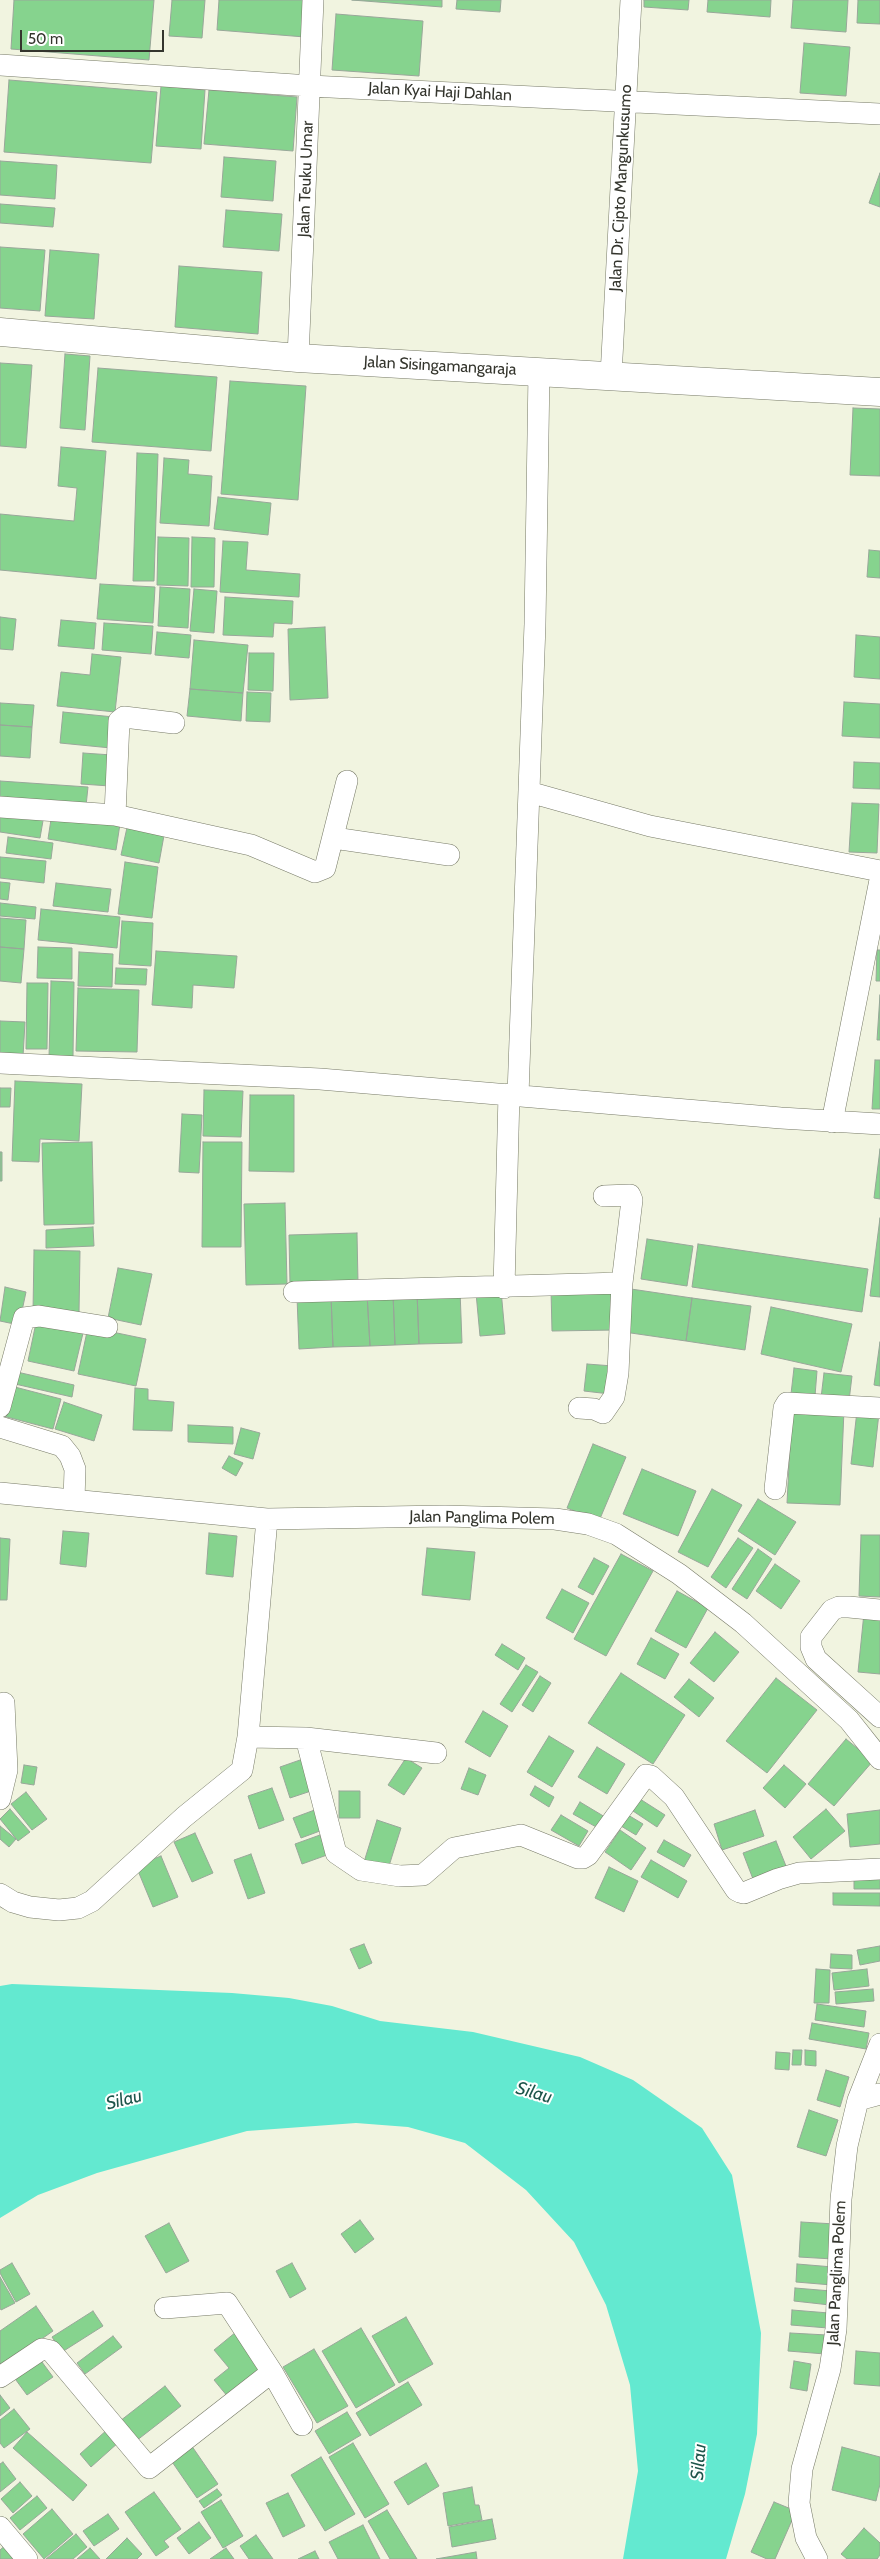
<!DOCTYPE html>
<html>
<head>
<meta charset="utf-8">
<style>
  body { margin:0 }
  #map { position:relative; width:880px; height:2559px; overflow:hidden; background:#f1f4e0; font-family:Cabin,sans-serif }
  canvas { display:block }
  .scale { position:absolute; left:20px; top:30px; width:144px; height:22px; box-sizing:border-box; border:2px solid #34352d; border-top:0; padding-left:6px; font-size:15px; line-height:18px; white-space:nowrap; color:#34352d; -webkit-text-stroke:4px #fff; paint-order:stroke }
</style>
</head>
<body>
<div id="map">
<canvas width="880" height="2559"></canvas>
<div class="scale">50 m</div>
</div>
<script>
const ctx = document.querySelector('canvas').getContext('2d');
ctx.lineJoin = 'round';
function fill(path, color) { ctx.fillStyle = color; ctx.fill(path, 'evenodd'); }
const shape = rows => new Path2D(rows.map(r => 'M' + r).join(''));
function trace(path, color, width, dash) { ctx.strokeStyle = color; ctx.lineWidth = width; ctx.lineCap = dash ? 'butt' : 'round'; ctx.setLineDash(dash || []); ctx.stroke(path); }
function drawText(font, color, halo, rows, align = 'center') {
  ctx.font = font + ' Cabin,sans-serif'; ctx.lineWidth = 4; ctx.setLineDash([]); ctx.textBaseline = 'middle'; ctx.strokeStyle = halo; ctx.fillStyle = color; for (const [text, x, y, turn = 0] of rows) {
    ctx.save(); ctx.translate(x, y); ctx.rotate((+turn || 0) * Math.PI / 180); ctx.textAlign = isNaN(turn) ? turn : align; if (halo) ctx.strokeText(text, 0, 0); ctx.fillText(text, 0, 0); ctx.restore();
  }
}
fill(shape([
  [12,1984,232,1993,289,1998,332,2006,380,2021,473,2032,580,2057,633,2080,702,2128,732,2175,761,2333,757,2434,745,2494,726,2559,623,2559,638,2471,630,2385,606,2305,574,2242,526,2190,465,2143,408,2127,356,2123,247,2131,97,2173,38,2195,0,2218,0,1986]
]), '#63e9d0');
const building = shape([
  [14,0,154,0,149,60,11,49,14,0],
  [172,0,205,0,202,38,169,36,172,0],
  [219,0,308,0,305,37,217,30,219,0],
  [352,0,442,0,442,7,352,0],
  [457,0,501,0,500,12,456,9,457,0],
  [644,0,689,0,688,10,644,7,644,0],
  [708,0,771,0,770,17,707,12,708,0],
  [793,0,848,0,846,32,791,28,793,0],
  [858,0,880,0,880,24,857,23,858,0],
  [336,14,423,21,419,76,332,70,336,14],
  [804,43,850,47,846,96,800,93,804,43],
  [9,80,157,92,151,163,4,152,9,80],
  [161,86,205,90,201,149,156,146,161,86],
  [209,90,297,97,293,151,204,144,209,90],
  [224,157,276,161,273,201,221,197,224,157],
  [0,161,57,165,55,199,0,195,0,161],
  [880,173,880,207,869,203,880,173],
  [0,204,55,208,53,227,0,223,0,204],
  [226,210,282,214,279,251,223,247,226,210],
  [0,247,45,250,40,311,0,308,0,247],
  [50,250,99,254,94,319,45,316,50,250],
  [179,266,262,272,258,334,175,327,179,266],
  [65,354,90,356,85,430,60,428,65,354],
  [0,363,32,365,26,448,0,446,0,363],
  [98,368,217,377,211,451,92,442,98,368],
  [230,381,306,386,298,500,221,494,230,381],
  [853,408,880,409,880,476,850,475,853,408],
  [61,447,106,451,96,579,0,570,0,514,74,521,77,488,58,486,61,447],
  [137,453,158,454,154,581,133,581,137,453],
  [164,458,189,460,188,474,212,476,209,526,160,523,164,458],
  [218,497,271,503,268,535,214,529,218,497],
  [158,537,189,538,188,586,157,585,158,537],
  [192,537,215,538,214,587,191,587,192,537],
  [223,541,248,542,246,570,300,574,299,597,220,592,223,541],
  [869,550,880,551,880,578,867,577,869,550],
  [100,584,155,587,153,623,97,619,100,584],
  [160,587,190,589,188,628,158,626,160,587],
  [194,589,217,591,214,633,190,631,194,589],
  [225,597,293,601,292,624,274,623,273,637,223,635,225,597],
  [0,617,16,619,13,650,0,649,0,617],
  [61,620,96,623,94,649,58,646,61,620],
  [104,623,153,626,151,654,102,650,104,623],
  [325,627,328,698,290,700,288,629,325,627],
  [157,632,191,635,189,658,155,655,157,632],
  [856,635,880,637,880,679,854,677,856,635],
  [194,640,248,645,243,693,190,689,194,640],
  [249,653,274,653,273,691,248,690,249,653],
  [92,654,121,657,115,712,57,706,61,672,90,675,92,654],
  [190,689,243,693,241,721,187,716,190,689],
  [247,692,271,693,270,722,246,721,247,692],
  [844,702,880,704,880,738,842,736,844,702],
  [0,703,34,705,32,727,0,725,0,703],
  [63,712,114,717,111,748,60,743,63,712],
  [0,725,32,727,30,758,0,756,0,725],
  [83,753,112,755,110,786,81,784,83,753],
  [854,762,880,763,880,789,853,788,854,762],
  [0,781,88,787,86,806,0,800,0,781],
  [852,803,879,804,877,853,849,852,852,803],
  [0,809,44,815,40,838,0,832,0,809],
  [52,813,120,824,116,850,48,839,52,813],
  [128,823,165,830,159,863,121,855,128,823],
  [8,837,53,843,51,859,6,853,8,837],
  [0,857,46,861,44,883,0,878,0,857],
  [125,862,158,867,152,918,118,914,125,862],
  [0,882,10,883,8,900,0,899,0,882],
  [56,883,111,889,108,912,53,906,56,883],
  [0,903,36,907,35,919,0,916,0,903],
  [41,909,120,917,117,948,38,940,41,909],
  [0,918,26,920,24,949,0,947,0,918],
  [122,921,153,923,151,966,119,964,122,921],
  [0,947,24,949,21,983,0,981,0,947],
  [38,947,72,948,72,979,37,978,38,947],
  [877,950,880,950,880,981,876,981,877,950],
  [156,951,237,956,234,988,193,985,192,1008,152,1005,156,951],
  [79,952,113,954,112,987,78,986,79,952],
  [116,968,147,969,146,985,115,984,116,968],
  [51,981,74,982,73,1057,49,1057,51,981],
  [27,983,48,983,47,1049,26,1049,27,983],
  [78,988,139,990,137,1052,76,1051,78,988],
  [880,995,880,1040,877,1040,880,995],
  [0,1021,25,1022,23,1057,0,1055,0,1021],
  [875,1060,880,1060,880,1109,872,1109,875,1060],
  [15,1081,82,1084,79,1141,40,1139,39,1162,12,1161,15,1081],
  [0,1088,11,1088,10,1107,0,1107,0,1088],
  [204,1090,243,1091,241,1137,203,1136,204,1090],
  [250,1095,294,1095,294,1172,249,1171,250,1095],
  [182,1114,202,1115,199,1173,179,1172,182,1114],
  [92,1142,94,1224,44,1225,42,1143,92,1142],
  [203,1142,242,1142,241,1247,202,1247,203,1142],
  [880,1149,880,1199,874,1198,880,1149],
  [0,1152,2,1152,2,1181,0,1181,0,1152],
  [285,1203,287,1284,246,1285,244,1204,285,1203],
  [880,1218,880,1297,870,1296,880,1218],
  [93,1227,94,1246,46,1248,46,1230,93,1227],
  [357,1233,358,1283,290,1285,289,1235,357,1233],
  [647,1239,693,1246,687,1286,641,1279,647,1239],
  [698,1244,868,1269,862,1312,692,1287,698,1244],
  [34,1250,80,1251,79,1313,33,1312,34,1250],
  [118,1268,152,1274,141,1325,108,1318,118,1268],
  [5,1287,26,1292,19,1325,0,1321,5,1287],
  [615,1289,616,1330,552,1331,551,1290,615,1289],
  [631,1289,692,1298,686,1341,624,1332,631,1289],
  [460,1290,462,1343,419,1344,417,1292,460,1290],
  [501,1290,505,1334,480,1336,476,1293,501,1290],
  [417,1292,419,1344,395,1345,393,1293,417,1292],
  [393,1293,395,1345,370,1346,367,1294,393,1293],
  [367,1294,370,1346,333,1347,331,1296,367,1294],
  [331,1296,333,1347,299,1349,297,1297,331,1296],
  [692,1298,751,1306,745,1350,686,1341,692,1298],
  [771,1307,852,1324,841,1372,761,1354,771,1307],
  [37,1318,84,1329,74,1371,28,1361,37,1318],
  [88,1327,146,1339,136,1386,78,1374,88,1327],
  [880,1342,880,1386,874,1385,880,1342],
  [587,1364,613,1366,610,1394,584,1391,587,1364],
  [794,1368,817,1371,815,1396,791,1394,794,1368],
  [17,1372,74,1385,72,1397,15,1384,17,1372],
  [824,1373,852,1376,849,1401,821,1398,824,1373],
  [11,1386,61,1399,53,1429,3,1416,11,1386],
  [135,1388,148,1389,148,1400,174,1402,172,1431,133,1430,135,1388],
  [64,1402,102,1415,94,1441,55,1429,64,1402],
  [792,1408,844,1410,840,1505,787,1503,792,1408],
  [857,1411,879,1413,873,1467,851,1464,857,1411],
  [188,1425,233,1427,233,1444,188,1442,188,1425],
  [241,1428,260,1433,253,1459,234,1454,241,1428],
  [593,1444,626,1457,599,1521,567,1508,593,1444],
  [229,1456,243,1463,236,1476,222,1468,229,1456],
  [642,1469,696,1491,678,1536,623,1514,642,1469],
  [712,1489,742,1505,708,1567,678,1552,712,1489],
  [758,1499,796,1522,775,1555,738,1531,758,1499],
  [63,1531,89,1533,86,1567,60,1564,63,1531],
  [209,1533,237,1536,233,1577,206,1574,209,1533],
  [861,1535,880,1535,880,1597,859,1596,861,1535],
  [0,1538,10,1539,7,1600,0,1600,0,1538],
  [738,1538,753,1548,726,1588,711,1577,738,1538],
  [427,1548,475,1552,470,1600,422,1595,427,1548],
  [758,1549,772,1559,747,1599,732,1589,758,1549],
  [621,1554,653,1571,606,1656,574,1639,621,1554],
  [594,1558,609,1566,593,1595,578,1587,594,1558],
  [775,1564,800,1581,781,1609,756,1591,775,1564],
  [562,1589,589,1603,573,1633,546,1618,562,1589],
  [677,1591,708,1608,686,1648,655,1631,677,1591],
  [864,1613,880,1615,880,1674,858,1672,864,1613],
  [715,1632,739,1652,714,1682,690,1663,715,1632],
  [651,1638,679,1654,665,1679,637,1664,651,1638],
  [502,1644,525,1658,518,1670,495,1655,502,1644],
  [526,1665,538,1672,512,1712,500,1704,526,1665],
  [621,1673,685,1715,653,1764,588,1723,621,1673],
  [540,1676,551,1683,533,1712,522,1705,540,1676],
  [776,1678,817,1710,767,1773,726,1741,776,1678],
  [689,1679,714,1698,699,1717,674,1697,689,1679],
  [483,1711,508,1726,490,1757,465,1742,483,1711],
  [549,1736,574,1751,552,1787,527,1772,549,1736],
  [846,1739,873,1761,834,1806,808,1784,846,1739],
  [597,1747,625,1764,607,1794,578,1777,597,1747],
  [406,1758,422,1768,404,1795,388,1785,406,1758],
  [303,1759,314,1790,290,1798,280,1767,303,1759],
  [24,1765,37,1767,34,1785,21,1783,24,1765],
  [784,1765,806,1784,785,1808,763,1788,784,1765],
  [469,1768,486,1775,478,1795,461,1789,469,1768],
  [535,1786,554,1797,549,1807,530,1795,535,1786],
  [272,1788,284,1820,259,1829,248,1796,272,1788],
  [339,1791,360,1791,360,1818,339,1818,339,1791],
  [26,1792,47,1819,32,1830,11,1804,26,1792],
  [640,1799,665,1815,657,1827,633,1811,640,1799],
  [580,1802,605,1817,598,1828,573,1814,580,1802],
  [320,1808,328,1828,301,1838,293,1818,320,1808],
  [10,1809,30,1832,18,1841,0,1819,10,1809],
  [826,1809,845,1831,811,1859,793,1837,826,1809],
  [755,1810,764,1836,722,1850,714,1824,755,1810],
  [880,1810,880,1844,850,1847,847,1814,880,1810],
  [623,1812,643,1824,636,1835,616,1823,623,1812],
  [561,1815,588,1831,579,1846,551,1830,561,1815],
  [377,1820,401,1828,388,1869,364,1862,377,1820],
  [0,1826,16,1839,9,1847,0,1839,0,1826],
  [620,1830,646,1848,631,1870,605,1852,620,1830],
  [195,1833,213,1873,192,1882,174,1842,195,1833],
  [320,1835,327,1855,302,1864,295,1844,320,1835],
  [664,1840,691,1855,684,1867,657,1852,664,1840],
  [776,1841,786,1866,753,1879,743,1853,776,1841],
  [251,1854,265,1893,248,1899,234,1860,251,1854],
  [161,1856,178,1897,153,1907,136,1866,161,1856],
  [651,1860,687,1881,678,1898,641,1877,651,1860],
  [609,1867,638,1881,624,1912,595,1898,609,1867],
  [854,1872,880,1872,880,1889,854,1889,854,1872],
  [833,1893,880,1893,880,1906,833,1905,833,1893],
  [364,1944,372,1963,359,1969,350,1949,364,1944],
  [880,1946,880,1961,860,1965,857,1950,880,1946],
  [831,1954,852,1955,852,1969,830,1968,831,1954],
  [816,1969,830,1970,829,2003,814,2003,816,1969],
  [867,1969,869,1986,834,1990,832,1973,867,1969],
  [873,1989,874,2001,836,2004,835,1992,873,1989],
  [817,2004,866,2011,864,2027,815,2020,817,2004],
  [812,2023,869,2033,866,2049,809,2039,812,2023],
  [793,2050,802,2050,801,2065,792,2065,793,2050],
  [805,2050,816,2051,816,2066,805,2065,805,2050],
  [776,2052,790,2053,789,2070,775,2069,776,2052],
  [826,2070,849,2077,840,2107,817,2100,826,2070],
  [809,2110,838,2120,826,2156,797,2147,809,2110],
  [360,2220,374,2239,355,2253,341,2234,360,2220],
  [801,2222,835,2224,833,2259,799,2257,801,2222],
  [169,2223,189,2261,166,2273,145,2236,169,2223],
  [12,2263,30,2294,16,2302,0,2273,0,2270,12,2263],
  [292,2263,306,2289,290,2298,276,2271,292,2263],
  [797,2264,833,2267,832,2285,796,2282,797,2264],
  [0,2277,15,2303,1,2310,0,2308,0,2277],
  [795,2288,831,2291,830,2305,794,2301,795,2288],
  [36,2306,53,2331,0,2368,0,2331,36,2306],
  [792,2310,829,2313,828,2328,791,2325,792,2310],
  [93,2311,103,2326,62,2352,52,2337,93,2311],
  [406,2317,433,2364,399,2383,372,2336,406,2317],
  [361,2328,395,2385,356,2408,322,2351,361,2328],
  [236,2332,265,2366,228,2397,214,2380,229,2368,214,2350,236,2332],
  [790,2333,827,2335,825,2354,788,2351,790,2333],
  [113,2336,122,2347,85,2374,77,2363,113,2336],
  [314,2349,348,2406,317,2423,283,2367,314,2349],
  [856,2351,880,2353,880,2386,854,2384,856,2351],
  [39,2358,53,2377,27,2395,13,2376,39,2358],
  [794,2361,811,2364,807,2391,790,2388,794,2361],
  [408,2382,422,2405,370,2436,356,2413,408,2382],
  [165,2386,181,2406,136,2441,120,2421,165,2386],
  [0,2395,10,2408,0,2416,0,2395],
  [14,2409,30,2429,4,2448,0,2443,0,2420,14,2409],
  [347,2412,361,2435,329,2454,315,2431,347,2412],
  [108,2429,119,2442,91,2467,80,2454,108,2429],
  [27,2432,87,2485,73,2501,13,2448,27,2432],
  [189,2442,218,2484,197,2498,168,2456,189,2442],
  [353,2443,389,2504,365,2518,329,2457,353,2443],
  [842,2447,880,2457,880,2484,876,2501,832,2490,842,2447],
  [321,2457,355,2514,325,2531,291,2475,321,2457],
  [3,2462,16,2479,0,2492,0,2464,3,2462],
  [426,2463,439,2486,408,2505,394,2482,426,2463],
  [20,2482,32,2496,13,2513,1,2499,20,2482],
  [472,2487,475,2505,479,2505,482,2520,448,2526,443,2493,472,2487],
  [217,2489,222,2495,204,2508,199,2501,217,2489],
  [154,2492,181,2529,164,2541,169,2547,156,2556,125,2512,154,2492],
  [288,2493,305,2526,283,2537,266,2503,288,2493],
  [37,2496,47,2508,20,2530,10,2518,37,2496],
  [221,2500,243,2536,223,2548,201,2512,221,2500],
  [774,2502,796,2511,775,2559,767,2559,751,2552,774,2502],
  [52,2509,73,2534,44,2559,23,2534,52,2509],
  [387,2510,417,2559,390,2559,368,2521,387,2510],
  [108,2514,119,2529,94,2546,83,2531,108,2514],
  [492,2519,496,2539,452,2547,449,2527,492,2519],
  [199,2522,211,2538,189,2554,177,2538,199,2522],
  [363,2525,380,2559,338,2559,329,2542,363,2525],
  [864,2528,880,2543,880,2555,877,2559,847,2559,841,2554,864,2528],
  [76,2534,87,2547,73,2559,46,2559,76,2534],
  [256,2535,273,2559,249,2559,240,2546,256,2535],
  [127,2538,142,2554,137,2559,106,2559,127,2538],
  [8,2543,22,2559,0,2559,0,2550,8,2543],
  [90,2548,100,2559,77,2559,90,2548],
  [226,2548,234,2559,210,2559,226,2548],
  [315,2551,319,2559,298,2559,315,2551],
  [476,2552,477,2559,436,2559,476,2552]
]);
fill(building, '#86d38e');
trace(building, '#98a799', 1);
const street = shape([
  [0,65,310,86,880,114],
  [298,358,313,0],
  [611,376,631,0],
  [529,792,650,826,880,871],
  [0,807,115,815,251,845,315,872,325,868,347,781],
  [115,815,119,721,124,717,174,723],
  [334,838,449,855],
  [0,1063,320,1079,781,1118,880,1124],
  [518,1095,535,624,539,372],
  [832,1122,880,880],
  [504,1288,509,1094],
  [294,1292,622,1283],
  [0,1407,24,1318,39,1316,107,1327],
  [579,1408,594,1409,603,1413,614,1397,618,1373,622,1283,632,1200,630,1195,604,1196],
  [0,1427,62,1446,70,1456,75,1469,74,1500],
  [775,1489,784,1408,787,1403,880,1408],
  [0,1493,267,1519,445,1516,555,1519,588,1524,616,1534,679,1574,743,1623,849,1720,880,1759],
  [880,1610,849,1607,839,1607,832,1610,811,1637,811,1647,816,1659,880,1717],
  [248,1737,306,1738,436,1753],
  [306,1738,336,1853,361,1870,400,1876,423,1875,454,1848,521,1835,578,1858,583,1858,588,1855,646,1775,651,1776,674,1797,736,1890,740,1892,744,1893,778,1879,799,1873,880,1869],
  [0,1799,7,1770,4,1703],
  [0,1894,13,1902,30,1907,59,1910,78,1908,92,1901,184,1817,242,1770,248,1737,267,1519],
  [858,2100,880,2094],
  [165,2308,227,2303,272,2372,302,2425],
  [0,2377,42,2349,51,2351,149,2468,272,2372],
  [0,2527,27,2559],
  [817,2559,806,2538,799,2503,802,2469,830,2369,836,2329,841,2199,847,2146,858,2100,880,2044]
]);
const secondary = shape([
  [0,332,298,358,880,392]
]);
trace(street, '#777a67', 22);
trace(secondary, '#777a67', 29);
trace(street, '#fff', 21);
trace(secondary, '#fff', 28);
drawText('16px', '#34352d', '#fff', [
  ["Jalan Kyai Haji Dahlan",440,92,3],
  ["Jalan Teuku Umar",306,179,-88],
  ["Jalan Dr. Cipto Mangunkusumo",621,188,-87],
  ["Jalan Sisingamangaraja",440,366,3],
  ["Jalan Panglima Polem",482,1518,1],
  ["Jalan Panglima Polem",837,2273,-87]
]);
drawText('italic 18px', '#1e564c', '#fff', [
  ["Silau",534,2093,16],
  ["Silau",124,2100,-14],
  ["Silau",699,2462,-85]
]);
</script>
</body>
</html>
